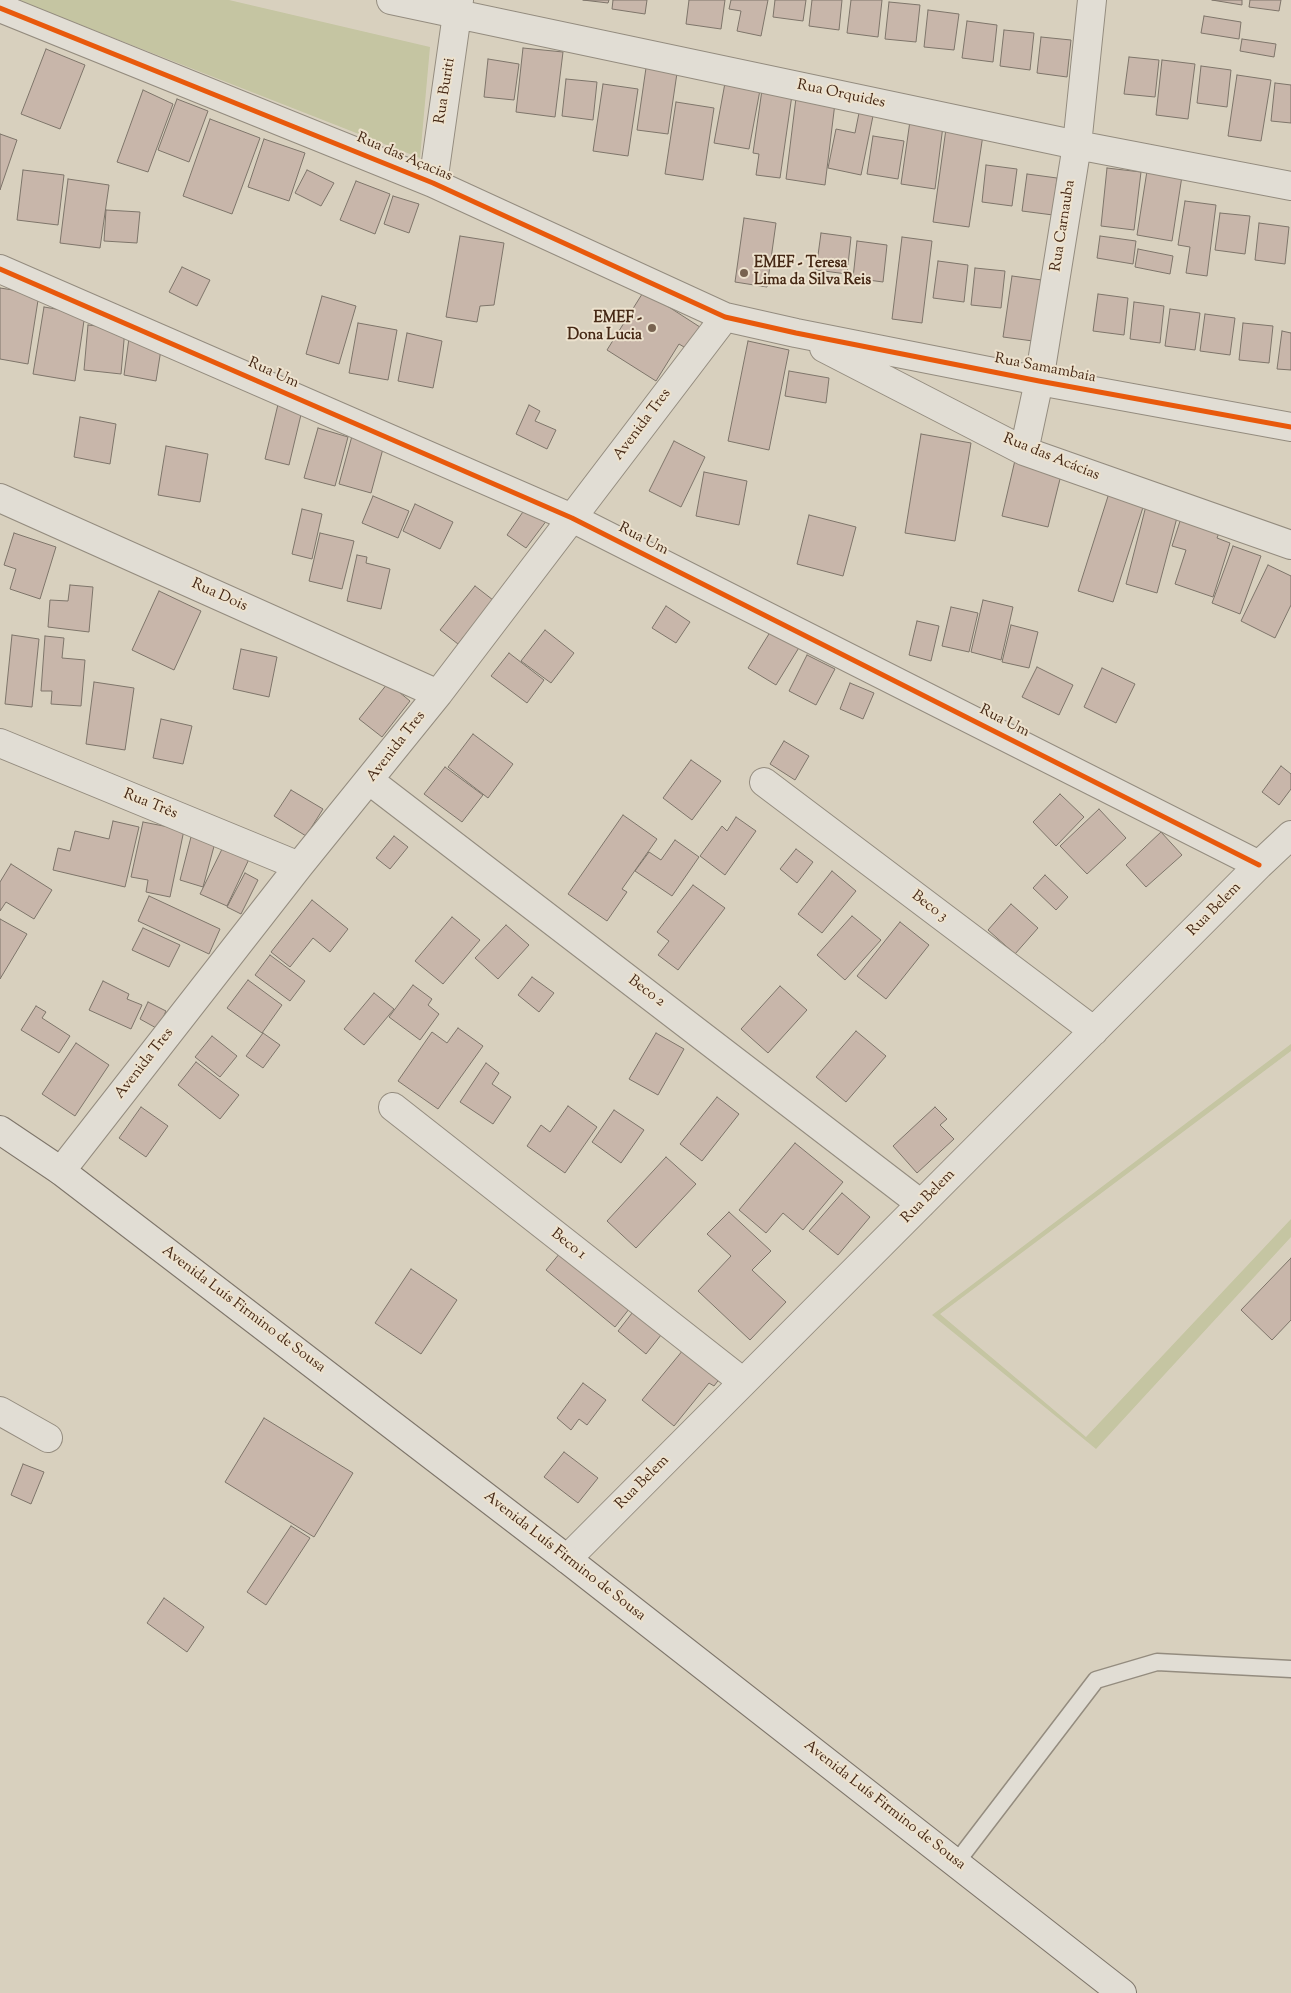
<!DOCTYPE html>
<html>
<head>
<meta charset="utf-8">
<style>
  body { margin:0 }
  canvas { display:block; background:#d8d0be }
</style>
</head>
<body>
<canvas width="1291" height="1993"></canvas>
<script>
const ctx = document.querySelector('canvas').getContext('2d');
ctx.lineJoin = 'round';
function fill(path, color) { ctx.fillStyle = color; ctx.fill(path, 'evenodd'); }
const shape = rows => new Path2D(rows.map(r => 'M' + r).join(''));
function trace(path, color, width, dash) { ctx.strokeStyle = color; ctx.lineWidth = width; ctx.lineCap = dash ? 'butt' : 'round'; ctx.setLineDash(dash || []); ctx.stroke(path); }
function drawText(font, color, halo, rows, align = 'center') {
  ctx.font = font + ' "Sorts Mill Goudy",serif'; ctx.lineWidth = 4; ctx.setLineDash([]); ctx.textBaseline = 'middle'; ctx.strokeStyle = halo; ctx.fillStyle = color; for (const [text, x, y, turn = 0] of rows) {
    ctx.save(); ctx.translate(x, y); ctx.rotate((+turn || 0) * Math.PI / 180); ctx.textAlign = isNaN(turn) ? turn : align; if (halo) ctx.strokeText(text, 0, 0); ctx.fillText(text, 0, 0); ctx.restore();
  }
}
fill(shape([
  [17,0,229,0,430,47,420,158],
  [1291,1044,1291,1051,940,1314,1086,1437,1291,1219,1291,1237,1096,1449,932,1315]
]), '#c5c5a2');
const building = shape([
  [583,0,609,0,608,3,583,0],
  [613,0,647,0,645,14,612,9,613,0],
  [689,0,725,0,721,29,686,24,689,0],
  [731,0,768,0,761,36,737,31,741,11,729,9,731,0],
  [775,0,806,0,803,21,773,17,775,0],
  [812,0,842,0,839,30,809,26,812,0],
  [851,0,882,0,878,37,847,33,851,0],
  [1212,0,1242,0,1242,5,1212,0],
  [1250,0,1281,0,1279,11,1249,7,1250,0],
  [889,2,920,5,916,42,885,39,889,2],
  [928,10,959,14,954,50,924,47,928,10],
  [1204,16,1241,22,1239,39,1201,33,1204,16],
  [967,21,997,25,993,62,962,58,967,21],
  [1004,30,1034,33,1030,70,1000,66,1004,30],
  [1041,37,1071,40,1067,77,1037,73,1041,37],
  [1242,39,1276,44,1274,57,1240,51,1242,39],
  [523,48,563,52,555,117,516,112,523,48],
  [46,49,85,65,60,129,21,114,46,49],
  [1129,57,1159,60,1155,97,1124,94,1129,57],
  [488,59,519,64,514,100,484,97,488,59],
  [1162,60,1195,64,1188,119,1156,115,1162,60],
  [1201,66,1231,70,1227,107,1197,103,1201,66],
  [646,68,677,73,668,134,637,130,646,68],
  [1237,75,1271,80,1261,141,1228,136,1237,75],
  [566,79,597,82,593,120,562,116,566,79],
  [725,83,760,90,749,149,714,143,725,83],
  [1275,83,1291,85,1291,123,1271,121,1275,83],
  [603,84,638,89,628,156,593,151,603,84],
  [143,90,173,104,148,172,117,162,143,90],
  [762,90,792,95,780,178,756,175,759,154,753,153,762,90],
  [796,98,835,103,825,185,786,179,796,98],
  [177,99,208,111,189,162,158,150,177,99],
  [676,102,714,108,703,180,665,174,676,102],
  [860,108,874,111,861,175,828,168,836,129,855,133,860,108],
  [210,119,260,138,232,214,183,196,210,119],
  [910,121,943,126,935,189,901,184,910,121],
  [946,129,983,135,969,227,933,222,946,129],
  [0,134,17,140,0,190,0,134],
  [873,136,904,141,898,179,867,174,873,136],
  [264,139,305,153,289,201,248,187,264,139],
  [986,165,1017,169,1012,206,982,202,986,165],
  [1107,168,1141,172,1134,230,1101,226,1107,168],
  [23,170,64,175,58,225,17,220,23,170],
  [307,170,334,183,321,206,295,193,307,170],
  [1147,171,1182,176,1172,241,1137,235,1147,171],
  [1027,174,1057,178,1053,215,1022,211,1027,174],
  [68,179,109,185,100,248,60,243,68,179],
  [356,181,390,194,375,234,340,220,356,181],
  [393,196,419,204,409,233,384,224,393,196],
  [1185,201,1216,205,1207,276,1186,273,1190,247,1178,245,1185,201],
  [106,210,140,212,137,243,104,241,106,210],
  [1220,213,1250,216,1245,254,1215,250,1220,213],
  [744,218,776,223,767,287,735,282,744,218],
  [1259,223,1289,227,1285,264,1255,260,1259,223],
  [821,233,851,237,847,274,816,270,821,233],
  [460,236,504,243,494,305,480,306,477,322,446,317,460,236],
  [1100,236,1136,241,1133,264,1097,258,1100,236],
  [902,237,932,241,922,323,892,319,902,237],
  [857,241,887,245,883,282,853,278,857,241],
  [1138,249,1173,256,1170,274,1135,267,1138,249],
  [938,261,968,265,964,302,933,298,938,261],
  [182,267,210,280,197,306,169,292,182,267],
  [975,268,1005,271,1001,308,971,305,975,268],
  [1012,276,1042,280,1033,341,1003,337,1012,276],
  [0,288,39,294,28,364,0,359,0,288],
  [644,291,703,329,689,350,679,344,656,381,607,350,644,291],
  [1098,294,1128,298,1124,335,1093,331,1098,294],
  [322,296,356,306,339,364,306,354,322,296],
  [1134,302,1164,306,1160,343,1130,339,1134,302],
  [44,307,85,314,75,381,33,374,44,307],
  [1170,309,1200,313,1195,350,1165,346,1170,309],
  [1205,314,1235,318,1230,355,1200,351,1205,314],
  [358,323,397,330,388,380,349,373,358,323],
  [1243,323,1273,326,1269,363,1239,360,1243,323],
  [88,325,125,329,121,374,84,370,88,325],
  [1282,331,1291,333,1291,370,1277,369,1282,331],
  [407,333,442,341,433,388,398,381,407,333],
  [129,338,162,343,156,381,124,375,129,338],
  [748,341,789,350,769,450,728,441,748,341],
  [789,371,829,378,826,403,785,396,789,371],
  [280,396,304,402,289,465,265,459,280,396],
  [529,405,540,411,535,421,556,430,547,449,516,434,529,405],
  [80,417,116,424,110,464,74,457,80,417],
  [318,428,348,437,335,486,304,478,318,428],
  [921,434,971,443,955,541,905,533,921,434],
  [352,436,384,445,371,493,339,484,352,436],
  [674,441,705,457,681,507,649,491,674,441],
  [166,446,208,454,200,502,158,495,166,446],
  [1016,456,1063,467,1048,527,1002,516,1016,456],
  [704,472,747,481,739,525,696,516,704,472],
  [1110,490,1145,501,1113,602,1078,591,1110,490],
  [373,496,409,511,398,538,362,523,373,496],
  [1147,502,1179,510,1157,593,1126,584,1147,502],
  [415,504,453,522,440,549,403,531,415,504],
  [527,506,547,520,526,548,507,535,527,506],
  [302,509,322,514,312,559,292,554,302,509],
  [809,515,856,527,843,576,797,564,809,515],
  [1182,515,1221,528,1217,538,1230,543,1213,597,1175,584,1186,550,1172,546,1182,515],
  [14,533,56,547,40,599,10,589,16,569,4,565,14,533],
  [320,533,354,541,342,589,309,581,320,533],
  [1233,546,1261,556,1240,614,1212,603,1233,546],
  [357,555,367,557,366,563,390,569,381,609,347,601,357,555],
  [1268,565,1291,576,1291,605,1275,638,1241,621,1268,565],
  [70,585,93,587,89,632,48,627,50,600,68,601,70,585],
  [475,586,493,600,458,644,440,630,475,586],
  [159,591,201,611,174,670,132,650,159,591],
  [983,600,1013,607,1001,660,971,652,983,600],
  [666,606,690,622,676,643,652,628,666,606],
  [951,607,978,613,969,652,942,646,951,607],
  [917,621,939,626,931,661,909,655,917,621],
  [1011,625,1038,632,1029,668,1002,662,1011,625],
  [772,629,800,646,776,685,748,668,772,629],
  [545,630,574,653,551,683,521,661,545,630],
  [12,635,39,639,32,707,5,704,12,635],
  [45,636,64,638,62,658,85,660,81,706,51,704,52,691,41,691,45,636],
  [241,649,277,657,269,697,233,689,241,649],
  [509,653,544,680,527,703,491,676,509,653],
  [807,655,835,669,816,705,789,691,807,655],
  [1037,667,1073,685,1059,715,1022,697,1037,667],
  [1102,668,1135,684,1116,723,1084,707,1102,668],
  [94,682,134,688,125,750,86,744,94,682],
  [388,683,410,701,382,737,359,719,388,683],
  [850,683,874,693,863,719,840,709,850,683],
  [161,719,192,726,183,764,153,758,161,719],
  [473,734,513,764,488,798,448,767,473,734],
  [784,741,809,756,795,780,770,764,784,741],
  [691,760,721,781,692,820,663,798,691,760],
  [1281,766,1291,774,1291,789,1279,805,1262,792,1281,766],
  [445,767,483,795,462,822,424,794,445,767],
  [291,790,323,809,306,836,274,816,291,790],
  [1060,794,1084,817,1056,846,1033,822,1060,794],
  [1099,809,1126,838,1087,874,1060,846,1099,809],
  [623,815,657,839,622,889,627,892,607,921,568,894,623,815],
  [736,817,756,831,725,875,700,856,722,826,727,831,736,817],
  [113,821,139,827,125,887,53,870,58,848,70,851,75,831,109,839,113,821],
  [143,822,184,830,170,897,146,892,148,880,131,877,143,822],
  [1161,832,1182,855,1146,887,1126,865,1161,832],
  [192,833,216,839,203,887,180,880,192,833],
  [394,836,408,847,390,869,376,858,394,836],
  [675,840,699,857,672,896,635,871,649,852,661,860,675,840],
  [224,845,250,857,227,906,200,894,224,845],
  [796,849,813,862,797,883,780,869,796,849],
  [11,864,52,890,34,919,6,902,0,911,0,882,11,864],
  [832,871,856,891,822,933,798,914,832,871],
  [245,873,258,880,241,914,227,907,245,873],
  [1045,875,1068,897,1056,910,1033,888,1045,875],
  [693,885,725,908,678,970,658,955,669,941,657,932,693,885],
  [149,896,220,929,209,954,138,921,149,896],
  [312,900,348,929,330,952,313,938,290,967,271,952,312,900],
  [1011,904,1038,928,1015,954,988,930,1011,904],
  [852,916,881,940,845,980,817,955,852,916],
  [452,917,480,940,443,984,415,961,452,917],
  [0,919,27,934,0,979,0,919],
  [900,922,929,945,886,999,857,976,900,922],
  [506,925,529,945,498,979,475,958,506,925],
  [143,928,180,945,169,967,132,950,143,928],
  [270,955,305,981,290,1001,255,975,270,955],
  [532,977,554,993,539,1012,518,995,532,977],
  [248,980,282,1005,262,1033,227,1008,248,980],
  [103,981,129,994,127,999,142,1005,131,1029,89,1010,103,981],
  [413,985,432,999,428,1005,439,1014,420,1040,389,1017,413,985],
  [780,986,807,1010,768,1053,741,1029,780,986],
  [374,993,394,1009,364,1045,344,1029,374,993],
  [148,1002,166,1011,158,1029,140,1019,148,1002],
  [36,1006,46,1012,42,1018,70,1036,59,1053,21,1030,36,1006],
  [458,1028,483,1046,438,1109,398,1081,432,1032,447,1043,458,1028],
  [856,1031,886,1056,846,1102,816,1077,856,1031],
  [263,1033,280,1045,263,1068,246,1056,263,1033],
  [656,1033,684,1049,658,1095,629,1079,656,1033],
  [212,1036,237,1056,220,1077,195,1057,212,1036],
  [76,1043,109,1065,75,1116,42,1094,76,1043],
  [196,1062,239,1095,220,1119,178,1085,196,1062],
  [486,1063,499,1073,492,1084,511,1097,493,1124,460,1102,486,1063],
  [717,1097,739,1114,702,1161,680,1144,717,1097],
  [568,1106,597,1127,565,1173,527,1146,541,1125,550,1132,568,1106],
  [141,1107,168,1126,146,1157,119,1138,141,1107],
  [935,1107,947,1119,940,1125,954,1139,917,1173,893,1146,935,1107],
  [614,1110,644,1130,621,1163,592,1142,614,1110],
  [795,1143,843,1182,803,1230,783,1213,766,1233,739,1210,795,1143],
  [666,1157,696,1184,636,1248,607,1221,666,1157],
  [842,1193,870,1217,838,1255,809,1231,842,1193],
  [729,1212,771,1251,752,1270,786,1302,750,1340,698,1291,731,1256,707,1234,729,1212],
  [565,1247,633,1304,615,1327,546,1270,565,1247],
  [1291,1258,1291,1320,1272,1340,1241,1310,1291,1258],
  [411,1269,457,1300,421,1354,375,1323,411,1269],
  [636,1308,665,1330,646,1354,618,1331,636,1308],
  [688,1344,724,1373,714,1386,709,1383,674,1426,642,1400,688,1344],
  [583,1383,606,1400,587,1425,579,1419,571,1430,557,1418,583,1383],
  [264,1418,353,1473,314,1537,225,1482,264,1418],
  [564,1452,598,1478,578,1503,544,1477,564,1452],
  [23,1464,44,1472,31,1504,11,1495,23,1464],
  [291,1526,310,1538,266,1605,247,1592,291,1526],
  [164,1598,204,1627,187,1652,147,1623,164,1598]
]);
fill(building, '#c8b6aa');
trace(building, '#7e756a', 1);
const lane = shape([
  [956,1863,1096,1680,1157,1662,1291,1669]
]);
const street = shape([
  [391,0,1077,145,1291,186],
  [0,8,433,183,725,317,796,333,1039,381,1291,427],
  [433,183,459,0],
  [0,269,572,518,1259,865],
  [824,348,1024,451,1291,545],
  [1024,451,1039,381,1077,145,1092,0],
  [0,498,438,694],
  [0,743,299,866],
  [370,781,921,1204],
  [764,782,1094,1031],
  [393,1107,743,1382],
  [61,1171,299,866,438,694,725,317],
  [0,1411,48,1438],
  [567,1559,1259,865,1291,835]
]);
const secondary = shape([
  [0,1130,61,1171,567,1559,1122,1993]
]);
trace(lane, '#948c7f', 19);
trace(street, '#948c7f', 30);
trace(secondary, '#7e756a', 30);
trace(lane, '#e1ddd4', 16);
trace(street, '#e1ddd4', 28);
trace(secondary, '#e1ddd4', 28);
trace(shape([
  [0,8,433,183,725,317,796,333,1039,381,1291,427],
  [0,269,572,518,1259,865]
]), '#e8590c', 5);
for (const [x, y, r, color] of [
  [744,273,5,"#786350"],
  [652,328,5,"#786350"]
]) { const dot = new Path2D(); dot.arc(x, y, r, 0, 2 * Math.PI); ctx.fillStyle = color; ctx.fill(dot); trace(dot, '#ede2ce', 2); }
drawText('15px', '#452815', '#ede2ce', [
  ["Rua Buriti",446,91,-81],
  ["Rua Orquides",841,95,12],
  ["Rua das Açacias",404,158,23],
  ["Rua Carnauba",1064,226,-81],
  ["Rua Samambaia",1045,369,11],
  ["Rua Um",273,374,24],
  ["Avenida Tres",643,425,-53],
  ["Rua das Acácias",1051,458,22],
  ["Rua Um",643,540,27],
  ["Rua Dois",219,596,24],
  ["Rua Um",1004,722,27],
  ["Avenida Tres",397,747,-52],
  ["Rua Três",150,805,22],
  ["Beco 3",929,907,37],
  ["Rua Belem",1215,910,-45],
  ["Beco 2",646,992,37],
  ["Avenida Tres",145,1064,-52],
  ["Rua Belem",929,1197,-45],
  ["Beco 1",568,1245,38],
  ["Avenida Luís Firmino de Sousa",243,1310,37],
  ["Rua Belem",643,1483,-45],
  ["Avenida Luís Firmino de Sousa",564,1557,38],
  ["Avenida Luís Firmino de Sousa",884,1806,38]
]);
drawText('bold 15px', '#452815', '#ede2ce', [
  ["EMEF - Teresa",754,264],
  ["Lima da Silva Reis",754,281],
  ["EMEF -",642,319,"right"],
  ["Dona Lucia",642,336,"right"]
], 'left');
</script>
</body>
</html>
